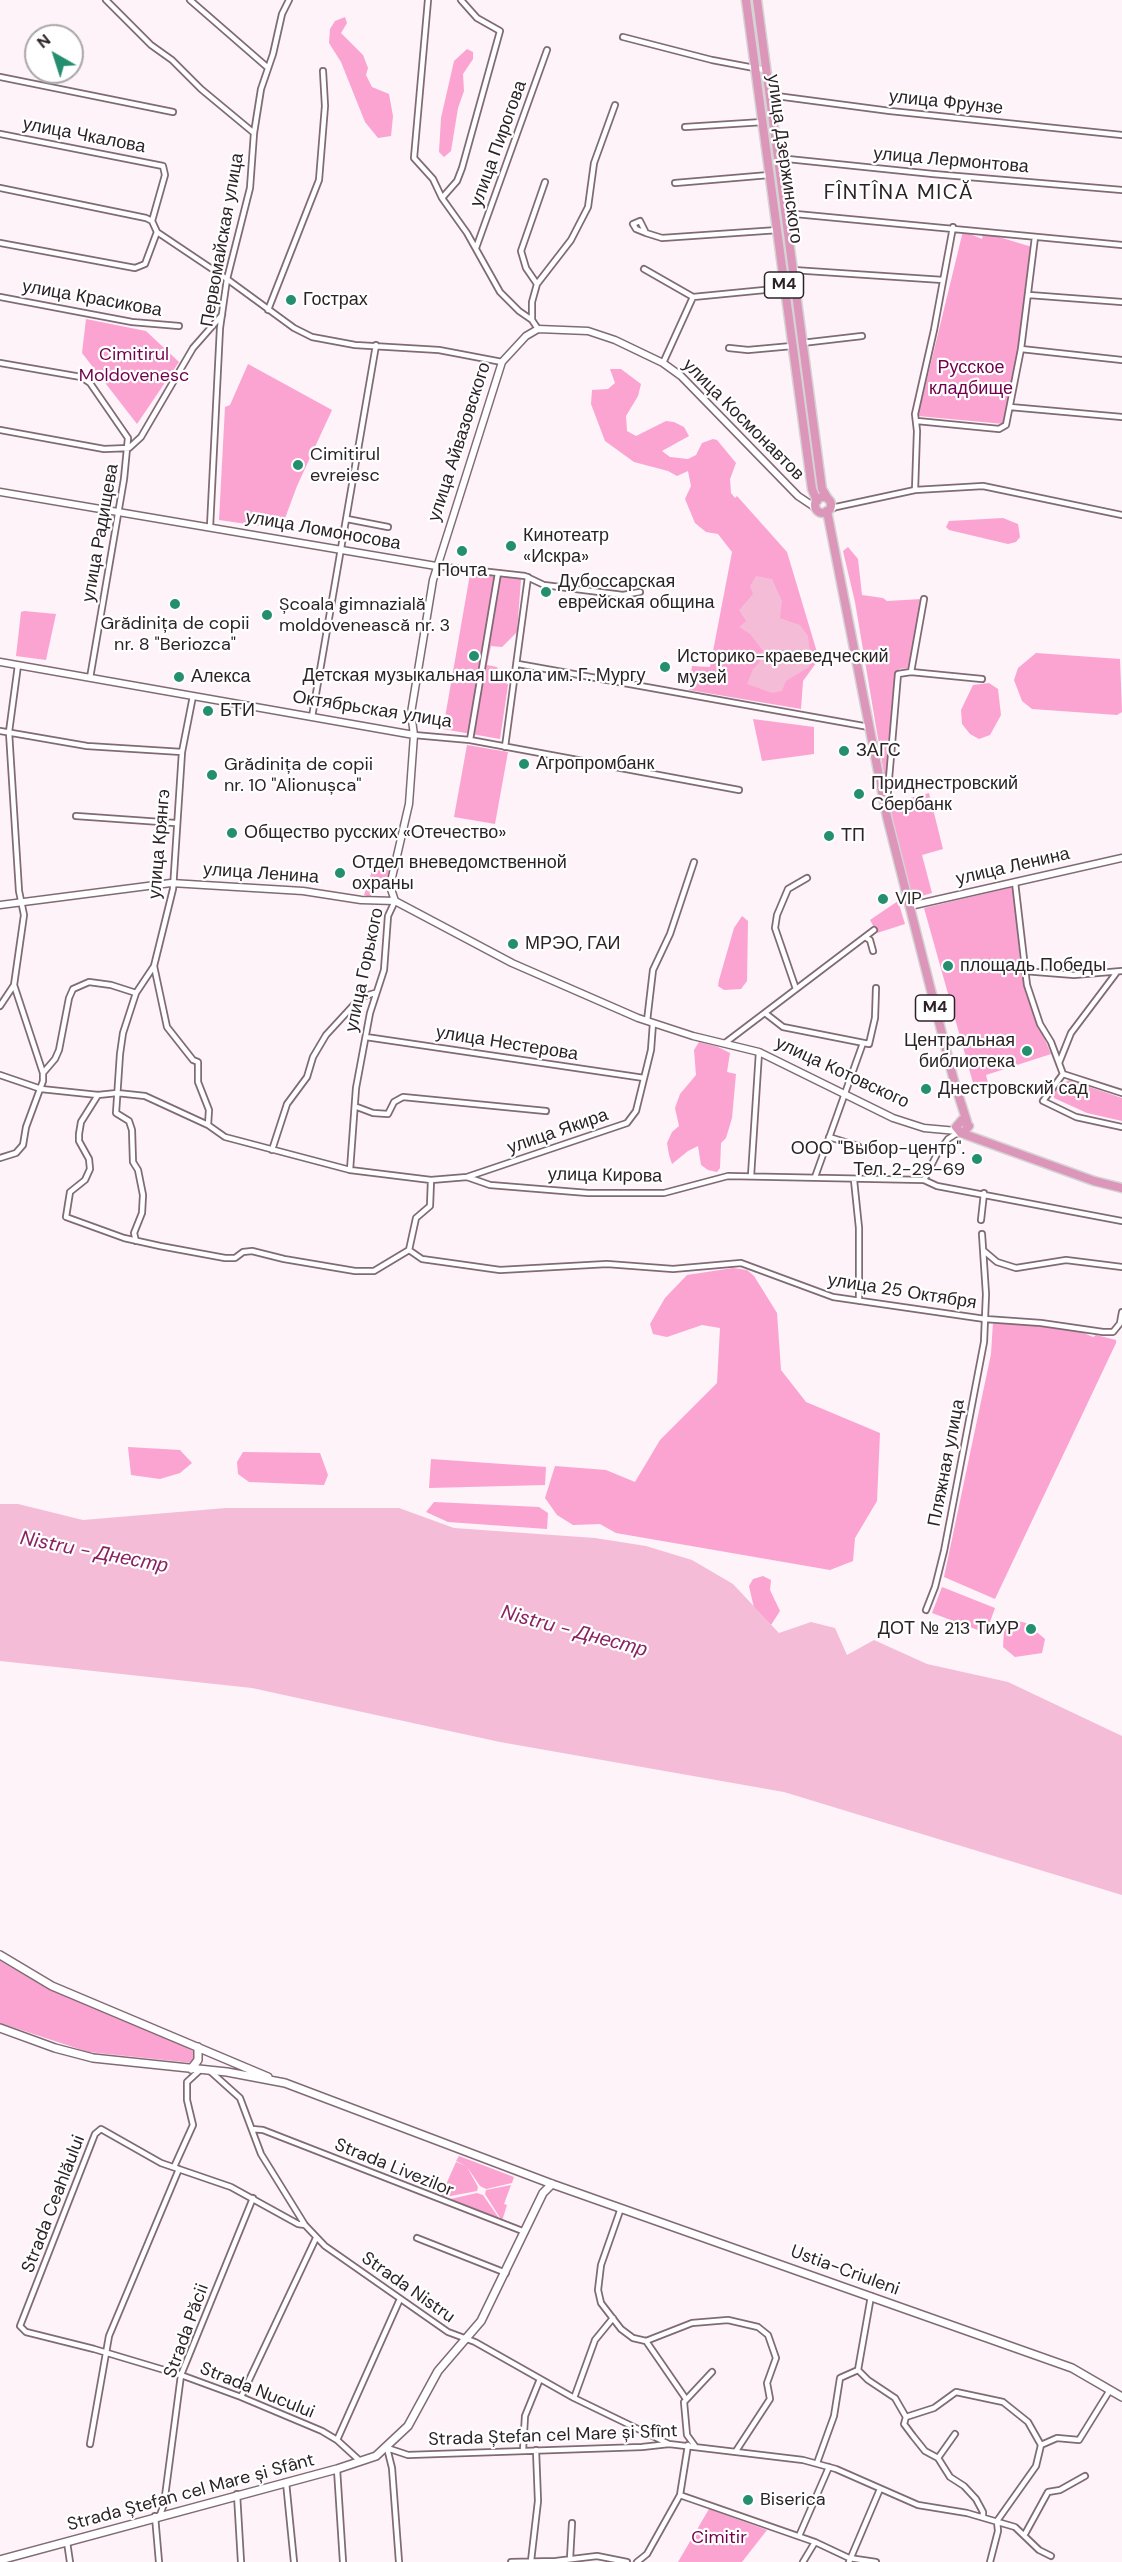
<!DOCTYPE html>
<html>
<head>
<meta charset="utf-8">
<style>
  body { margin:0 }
  #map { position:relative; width:1122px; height:2562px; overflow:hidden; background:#fdf3f8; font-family:"DM Sans",sans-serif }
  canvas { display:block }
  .north { position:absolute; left:24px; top:24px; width:60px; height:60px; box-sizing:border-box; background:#fff; border:2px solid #aba7a9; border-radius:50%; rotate:321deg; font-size:16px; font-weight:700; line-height:24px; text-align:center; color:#2c2327 }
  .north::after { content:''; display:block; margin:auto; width:21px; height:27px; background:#238f6e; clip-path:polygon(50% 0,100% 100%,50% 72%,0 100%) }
</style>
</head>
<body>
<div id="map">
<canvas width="1122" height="2562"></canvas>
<div class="north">N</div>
</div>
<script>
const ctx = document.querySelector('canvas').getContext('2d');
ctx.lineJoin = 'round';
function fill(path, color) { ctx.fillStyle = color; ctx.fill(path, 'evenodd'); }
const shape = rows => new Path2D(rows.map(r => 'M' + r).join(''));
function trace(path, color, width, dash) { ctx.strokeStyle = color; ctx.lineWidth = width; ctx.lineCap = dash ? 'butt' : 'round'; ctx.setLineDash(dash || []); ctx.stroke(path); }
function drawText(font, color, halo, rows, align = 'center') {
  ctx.font = font + ' "DM Sans",sans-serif'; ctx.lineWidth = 4.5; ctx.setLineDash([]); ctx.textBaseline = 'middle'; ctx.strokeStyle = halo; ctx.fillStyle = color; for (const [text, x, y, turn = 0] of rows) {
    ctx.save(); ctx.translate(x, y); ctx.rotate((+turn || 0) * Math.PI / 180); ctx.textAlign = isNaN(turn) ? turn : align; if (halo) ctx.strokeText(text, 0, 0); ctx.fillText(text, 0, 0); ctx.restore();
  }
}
fill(shape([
  [345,17,347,23,341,33,363,55,368,68,366,75,372,87,389,94,393,116,391,136,378,138,365,122,341,62,329,43,330,29,335,21],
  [467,49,473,52,473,59,463,74,464,91,458,108,451,151,444,157,439,152,441,118,454,61],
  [963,231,982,239,983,234,989,234,1032,247,1014,384,1004,424,918,416],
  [86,319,146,331,179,362,137,424,82,353],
  [248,364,332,410,297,486,281,529,219,520,225,407,230,405],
  [610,369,621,369,641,384,638,396,626,416,627,431,636,436,666,421,674,422,684,427,689,436,662,451,670,457,688,459,696,455,702,443,713,439,717,440,736,463,730,479,731,493,735,498,737,496,787,552,819,659,803,681,801,709,689,690,692,666,710,667,732,552,718,534,706,532,695,523,685,499,691,486,688,471,677,476,668,471,634,462,605,441,591,404,592,390,608,389,615,383],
  [1003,518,1018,524,1020,537,1016,542,1008,544,949,530,946,527,949,521],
  [848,547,858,559,862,595,883,598,887,601,922,599,910,668,899,669,888,775,884,774,855,602,843,551],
  [470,574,521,579,517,632,502,647,491,646,487,665,497,667,508,685,500,739,443,729],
  [24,611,56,614,46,660,16,656,21,612],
  [1036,653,1120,659,1122,712,1117,715,1032,709,1022,701,1014,680,1018,668],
  [989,683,998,689,1001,715,990,735,979,739,970,734,962,724,961,710,973,685],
  [753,719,814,727,814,754,762,761],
  [467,745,508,752,495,824,454,817],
  [929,793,943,849,922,855,932,893,912,899,890,817,892,803],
  [375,862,392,870,387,885,376,888,370,897,364,895],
  [1013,887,1020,959,1028,999,1051,1054,986,1075,989,1087,975,1090,924,908],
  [898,901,905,924,877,933,870,920],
  [742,916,748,921,747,981,741,989,724,990,718,986,719,980,734,928],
  [699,1042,718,1047,730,1053,727,1072,736,1074,732,1118,726,1138,721,1143,720,1168,717,1172,708,1170,701,1165,698,1146,688,1151,672,1164,669,1155,667,1143,672,1132,679,1126,675,1108,680,1094,696,1075,694,1050],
  [1069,1080,1122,1098,1122,1121,1087,1113,1054,1098,1053,1092,1058,1087],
  [733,1268,747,1270,754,1276,777,1313,781,1370,806,1402,880,1433,877,1501,855,1538,853,1561,830,1570,616,1533,600,1524,573,1525,557,1515,545,1498,555,1466,606,1470,635,1482,660,1440,717,1383,720,1328,702,1325,667,1337,653,1334,650,1324,665,1298,687,1275],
  [993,1322,1077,1330,1093,1337,1096,1335,1116,1340,1116,1343,995,1599,944,1577,991,1354],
  [128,1447,180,1450,192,1463,180,1473,160,1479,131,1475],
  [243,1452,320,1453,328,1475,324,1485,249,1482,238,1474,237,1462],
  [431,1459,546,1467,545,1485,429,1488],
  [434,1502,539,1507,548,1513,547,1529,448,1522,426,1512],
  [763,1576,771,1580,770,1590,780,1611,771,1625,754,1608,749,1586,753,1579],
  [942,1587,995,1608,986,1633,932,1613],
  [1014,1620,1026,1623,1045,1639,1042,1653,1015,1657,1003,1647,1004,1630],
  [0,1961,47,1988,183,2045,196,2053,193,2063,88,2052,0,2023],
  [459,2156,514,2177,512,2183,486,2189,480,2186,467,2167,478,2187,477,2191,440,2198,456,2162,466,2166,456,2161],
  [511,2185,504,2204,507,2205,502,2221,485,2194,486,2190],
  [477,2193,483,2195,501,2221,446,2200],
  [709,2509,767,2530,742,2562,678,2562]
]), '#fba3d1');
fill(shape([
  [756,576,772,579,782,601,780,618,800,625,808,636,811,659,809,667,786,681,782,691,772,693,747,684,753,669,759,663,763,651,750,634,739,627,746,621,739,610,753,594,750,586],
  [0,1504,18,1504,83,1520,226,1508,399,1508,454,1528,595,1538,646,1546,692,1560,733,1584,779,1633,811,1622,835,1628,847,1655,874,1640,927,1664,1008,1682,1122,1736,1122,1895,784,1792,500,1742,252,1688,0,1661]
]), '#f5bcd8');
const minor = shape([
  [106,0,151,45,172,60,201,89,254,133],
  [190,0,267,67],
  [428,0,414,158,433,179,442,198,467,233,500,292,519,311,532,320,538,329],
  [623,37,712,60,765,70],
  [0,77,173,112],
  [769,95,890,111,1122,135],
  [685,127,763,122],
  [0,134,163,166,165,175,152,221],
  [778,158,933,174,1122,190],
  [675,183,769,175],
  [0,188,146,218,152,221,157,232,227,279,294,328,312,337,355,345,439,350,502,362],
  [442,198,457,181,462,168,500,31,477,18,461,0],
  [785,213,1122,245],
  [646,233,636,229,633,224,640,221,646,233,662,238,778,230],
  [0,243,135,268,145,264,157,232],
  [476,248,547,50],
  [644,269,693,297],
  [793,270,943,280],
  [537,284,526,268,521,251,545,182],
  [1029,295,1122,302],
  [0,297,132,322,179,326],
  [268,310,319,180,325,106,323,71],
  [532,320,532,302,537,284,571,240,588,207,594,163,615,105],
  [802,343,862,336],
  [729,348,748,350,792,346],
  [1021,349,1122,360],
  [0,363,81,377,90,383,128,438,124,479,90,678],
  [663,363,693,297,785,288],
  [1010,407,1122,417],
  [917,421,999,429,1006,425,1021,349,1035,237],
  [0,430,104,449,129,448,141,437,193,348,222,315],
  [915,490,917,431,915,414,934,330,953,227],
  [828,511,836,507,915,490,983,486,1122,515],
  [347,519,388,527],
  [210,527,220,328,227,279,250,188,254,133,261,89,273,54,282,14,289,0],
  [436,566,525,576,544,585,623,595,640,592],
  [518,664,869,727],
  [911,672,924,599],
  [312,717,376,345],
  [0,731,87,746,182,752],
  [414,735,470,740,739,790],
  [470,740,498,573],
  [505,747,528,577],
  [887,802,898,674,911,672,982,679],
  [76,816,175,823],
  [1015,882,1027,985,1040,1024,1051,1042,1063,1074],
  [865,937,870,940,873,951],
  [154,966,167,1027,193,1060,198,1062,198,1082,209,1110,208,1125],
  [1024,971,1074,975,1122,971],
  [796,989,775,928,777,915,788,889,807,878],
  [0,1006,14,985,24,915,19,891,9,732,18,665],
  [765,1013,783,1027,869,1044,875,1018,876,988],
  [647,1021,653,970,670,934,694,862],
  [366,1037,644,1078],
  [725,1043,874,930],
  [1059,1063,1071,1033,1117,972],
  [43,1073,55,1059,59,1050,69,998,73,989,89,982,111,985,136,993],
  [0,1075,41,1089,98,1095,117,1093,145,1096,208,1125,225,1137,350,1170,431,1180,467,1177,490,1185,588,1193,664,1193,728,1176,924,1180,937,1186,1122,1221],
  [1122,1093,1063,1074,1043,1101,1076,1117,1122,1127],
  [98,1095,81,1122,79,1134,79,1141,89,1159,90,1169,85,1180,70,1192,66,1217,124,1238,160,1246,225,1258,235,1258,243,1252,252,1251,284,1259,355,1271,374,1271,409,1250],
  [357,1107,373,1113,388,1114,394,1102,403,1097,546,1111],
  [829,1137,858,1146],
  [272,1150,287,1104,307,1077,313,1057,326,1035,361,997,375,993],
  [0,1158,16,1153,23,1145,26,1127,43,1081,43,1073,14,985],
  [350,1170,356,1088,370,1013,384,970,388,916,395,901],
  [751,1176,759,1052],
  [467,1177,627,1123,636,1111,651,1050,653,1023],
  [815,1177,863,1043],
  [431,1180,430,1206,416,1218,409,1250,422,1259,500,1270,607,1264,673,1269,741,1263,833,1297,985,1319,1041,1323,1103,1332,1113,1332,1122,1321],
  [854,1180,859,1228,859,1301],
  [924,1180,937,1154,948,1139,959,1132],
  [981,1220,984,1193],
  [136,1241,134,1233,142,1213,143,1195,138,1170,133,1162,132,1130,129,1121,116,1113,120,1054,123,1033,136,993,154,966,173,889,182,752,193,696],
  [984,1251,997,1262,1016,1268,1066,1260,1122,1267],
  [1120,1323,1122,1312],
  [926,1610,935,1587,944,1551,984,1342,986,1294,982,1234],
  [210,2071,240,2098,261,2154,305,2225,325,2246,448,2332,475,2342,574,2398,669,2444],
  [252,2129,263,2130,525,2232],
  [174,2167,193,2125,187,2100,187,2082,200,2070],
  [621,2208,601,2265,598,2290,601,2303,621,2329,633,2338,646,2341,692,2323,728,2320,758,2327,768,2335,776,2358,767,2383,770,2399,736,2451],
  [305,2225,298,2224,231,2187,161,2163,101,2129,95,2134,20,2326,26,2332,94,2349,181,2375,241,2397,322,2431,337,2440,360,2461],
  [417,2238,506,2273],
  [646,2341,686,2399],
  [858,2370,868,2380,895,2398,906,2417,904,2424,913,2436,925,2451,938,2458,950,2477,964,2486,976,2499,983,2512,983,2517],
  [241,2397,316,2238],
  [574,2398,595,2340,613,2318],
  [906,2417,934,2408,956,2392,1003,2402,1028,2422,1041,2445,1036,2466,997,2521],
  [337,2440,400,2299],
  [90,2444,109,2336,179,2169],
  [1041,2445,1057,2438,1079,2440,1110,2390],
  [695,2446,687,2435,684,2402,712,2372],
  [387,2448,408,2455,642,2447,669,2444,803,2460,836,2469,918,2505,967,2513,1015,2527,1039,2550,1051,2556],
  [387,2448,392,2468,399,2562],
  [523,2450,525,2416,540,2379],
  [938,2458,955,2434],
  [817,2463,834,2416,840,2378,858,2370,871,2296],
  [337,2469,343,2562],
  [286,2482,294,2562],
  [237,2494,241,2562],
  [680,2495,815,2542,849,2558,876,2562],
  [160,2515,164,2504,181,2375,253,2198],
  [155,2516,159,2562],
  [1025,2534,1048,2492,1060,2490,1085,2476],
  [799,2536,829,2467],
  [67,2542,70,2562],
  [570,2559,572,2523],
  [531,2561,538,2501,536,2450],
  [511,2562,556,2561,597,2556,627,2562],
  [637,2562,647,2554,680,2495,688,2445],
  [803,2562,815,2542],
  [849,2562,880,2489],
  [990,2562,998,2531,997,2521]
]);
const tertiary = shape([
  [0,492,436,566],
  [0,662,414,735],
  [395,901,390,886,409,804,414,735,411,713,433,580,502,362,526,336,538,329,588,331,615,340,663,363,681,376,798,496,816,508],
  [0,905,171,883,303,891,361,900,395,901,512,963,638,1018,693,1036,759,1052,893,1118,924,1128,957,1131],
  [910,906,1122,858]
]);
const secondary = shape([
  [0,1955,52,1986,268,2077],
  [0,2028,55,2048,93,2058,227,2072,285,2083,552,2184,1072,2368,1122,2397],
  [191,2069,198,2060,198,2047],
  [0,2560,337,2469,376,2456,408,2426,438,2371,481,2321,543,2193,552,2184]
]);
const trunk = shape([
  [746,0,812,489,817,501],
  [757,0,822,489,828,499],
  '815 505a8 8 0 1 1 16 0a8 8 0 1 1-16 0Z',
  [827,511,887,817,954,1081,967,1122],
  [963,1133,969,1126,962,1120,956,1127,961,1133,1094,1181,1122,1188]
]);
trace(minor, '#806b75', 8);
trace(tertiary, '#806b75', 9);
trace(secondary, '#806b75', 10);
trace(trunk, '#d5d3d4', 11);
trace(minor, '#fff', 4.5);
trace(tertiary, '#fff', 6);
trace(secondary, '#fff', 7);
trace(trunk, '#db96ba', 8);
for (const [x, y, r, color] of [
  [291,300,6,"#238f6e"],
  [298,465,6,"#238f6e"],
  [511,546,6,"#238f6e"],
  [462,551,6,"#238f6e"],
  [546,592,6,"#238f6e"],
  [175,604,6,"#238f6e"],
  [267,615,6,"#238f6e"],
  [474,656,6,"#238f6e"],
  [665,667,6,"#238f6e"],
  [179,677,6,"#238f6e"],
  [208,711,6,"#238f6e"],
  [844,751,6,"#238f6e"],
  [524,764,6,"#238f6e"],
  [212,775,6,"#238f6e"],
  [859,794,6,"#238f6e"],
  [232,833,6,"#238f6e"],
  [829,836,6,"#238f6e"],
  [340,873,6,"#238f6e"],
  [883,899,6,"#238f6e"],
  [513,944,6,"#238f6e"],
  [948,966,6,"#238f6e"],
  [1027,1051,6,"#238f6e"],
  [926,1089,6,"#238f6e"],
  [977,1159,6,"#238f6e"],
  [1031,1629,6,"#238f6e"],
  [748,2500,6,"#238f6e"]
]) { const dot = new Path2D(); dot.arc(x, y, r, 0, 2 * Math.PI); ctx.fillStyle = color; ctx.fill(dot); trace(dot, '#fff', 2); }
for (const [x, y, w] of [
  [784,285,39],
  [935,1008,39]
]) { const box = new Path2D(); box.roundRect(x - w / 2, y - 13, w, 26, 4.5); ctx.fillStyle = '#fff'; ctx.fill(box); trace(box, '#2c2327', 1.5); }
drawText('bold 16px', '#2c2327', null, [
  ["M4",784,285],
  ["M4",935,1008]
]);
drawText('18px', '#2c2327', '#fff', [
  ["улица Фрунзе",946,103,6],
  ["улица Чкалова",84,136,11],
  ["улица Пирогова",499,144,-70],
  ["улица Дзержинского",784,159,82],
  ["улица Лермонтова",951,161,5],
  ["Первомайская улица",223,240,-80],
  ["улица Красикова",92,299,10],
  ["улица Космонавтов",743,420,45],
  ["улица Айвазовского",460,442,-72],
  ["улица Ломоносова",323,531,10],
  ["улица Радищева",101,533,-80],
  ["Октябрьская улица",372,710,9],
  ["улица Крянгэ",160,844,-85],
  ["улица Ленина",1013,867,-13],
  ["улица Ленина",261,874,4],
  ["улица Горького",365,970,-78],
  ["улица Нестерова",507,1044,9],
  ["улица Котовского",842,1073,25],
  ["улица Якира",558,1132,-19],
  ["улица Кирова",605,1176,1],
  ["улица 25 Октября",902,1292,9],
  ["Пляжная улица",947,1463,-79],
  ["Strada Livezilor",394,2168,22],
  ["Strada Ceahlăului",54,2204,-69],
  ["Ustia-Criuleni",845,2271,20],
  ["Strada Nistru",408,2288,35],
  ["Strada Păcii",187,2331,-70],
  ["Strada Nucului",257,2391,22],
  ["Strada Ștefan cel Mare și Sfînt",553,2436,-2],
  ["Strada Ștefan cel Mare și Sfânt",191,2493,-15]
]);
drawText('18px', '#2c2327', '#fff', [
  ["Гострах",303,300],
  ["Cimitirul",310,455],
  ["evreiesc",310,476],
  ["Кинотеатр",523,536],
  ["«Искра»",523,557],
  ["Почта",462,571,"center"],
  ["Дубоссарская",558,582],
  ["еврейская община",558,603],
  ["Școala gimnazială",279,605],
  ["moldovenească nr. 3",279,626],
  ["Grădinița de copii",175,624,"center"],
  ["nr. 8 \"Beriozca\"",175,645,"center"],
  ["Историко-краеведческий",677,657],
  ["музей",677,678],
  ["Детская музыкальная школа им. Г. Мургу",474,676,"center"],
  ["Алекса",191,677],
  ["БТИ",220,711],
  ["ЗАГС",856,751],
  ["Агропромбанк",536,764],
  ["Grădinița de copii",224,765],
  ["nr. 10 \"Alionușca\"",224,786],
  ["Приднестровский",871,784],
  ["Сбербанк",871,805],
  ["Общество русских «Отечество»",244,833],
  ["ТП",841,836],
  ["Отдел вневедомственной",352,863],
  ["охраны",352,884],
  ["VIP",895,899],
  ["МРЭО, ГАИ",525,944],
  ["площадь Победы",960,966],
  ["Центральная",1015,1041,"right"],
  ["библиотека",1015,1062,"right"],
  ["Днестровский сад",938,1089],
  ["ООО \"Выбор-центр\".",965,1149,"right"],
  ["Тел. 2-29-69",965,1170,"right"],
  ["ДОТ № 213 ТиУР",1019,1629,"right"],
  ["Biserica",760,2500]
], 'left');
drawText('18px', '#72014d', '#fff', [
  ["Cimitirul",134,355],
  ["Moldovenesc",134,376],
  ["Русское",971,368],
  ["кладбище",971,389],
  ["Cimitir",719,2538]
]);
drawText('italic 20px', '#8b2363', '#fff', [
  ["Nistru - Днестр",94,1553,11],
  ["Nistru - Днестр",574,1632,15]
]);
ctx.letterSpacing = '1.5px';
drawText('21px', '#2c2327', '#fff', [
  ["FÎNTÎNA MICĂ",899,193]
]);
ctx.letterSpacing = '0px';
</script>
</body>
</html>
